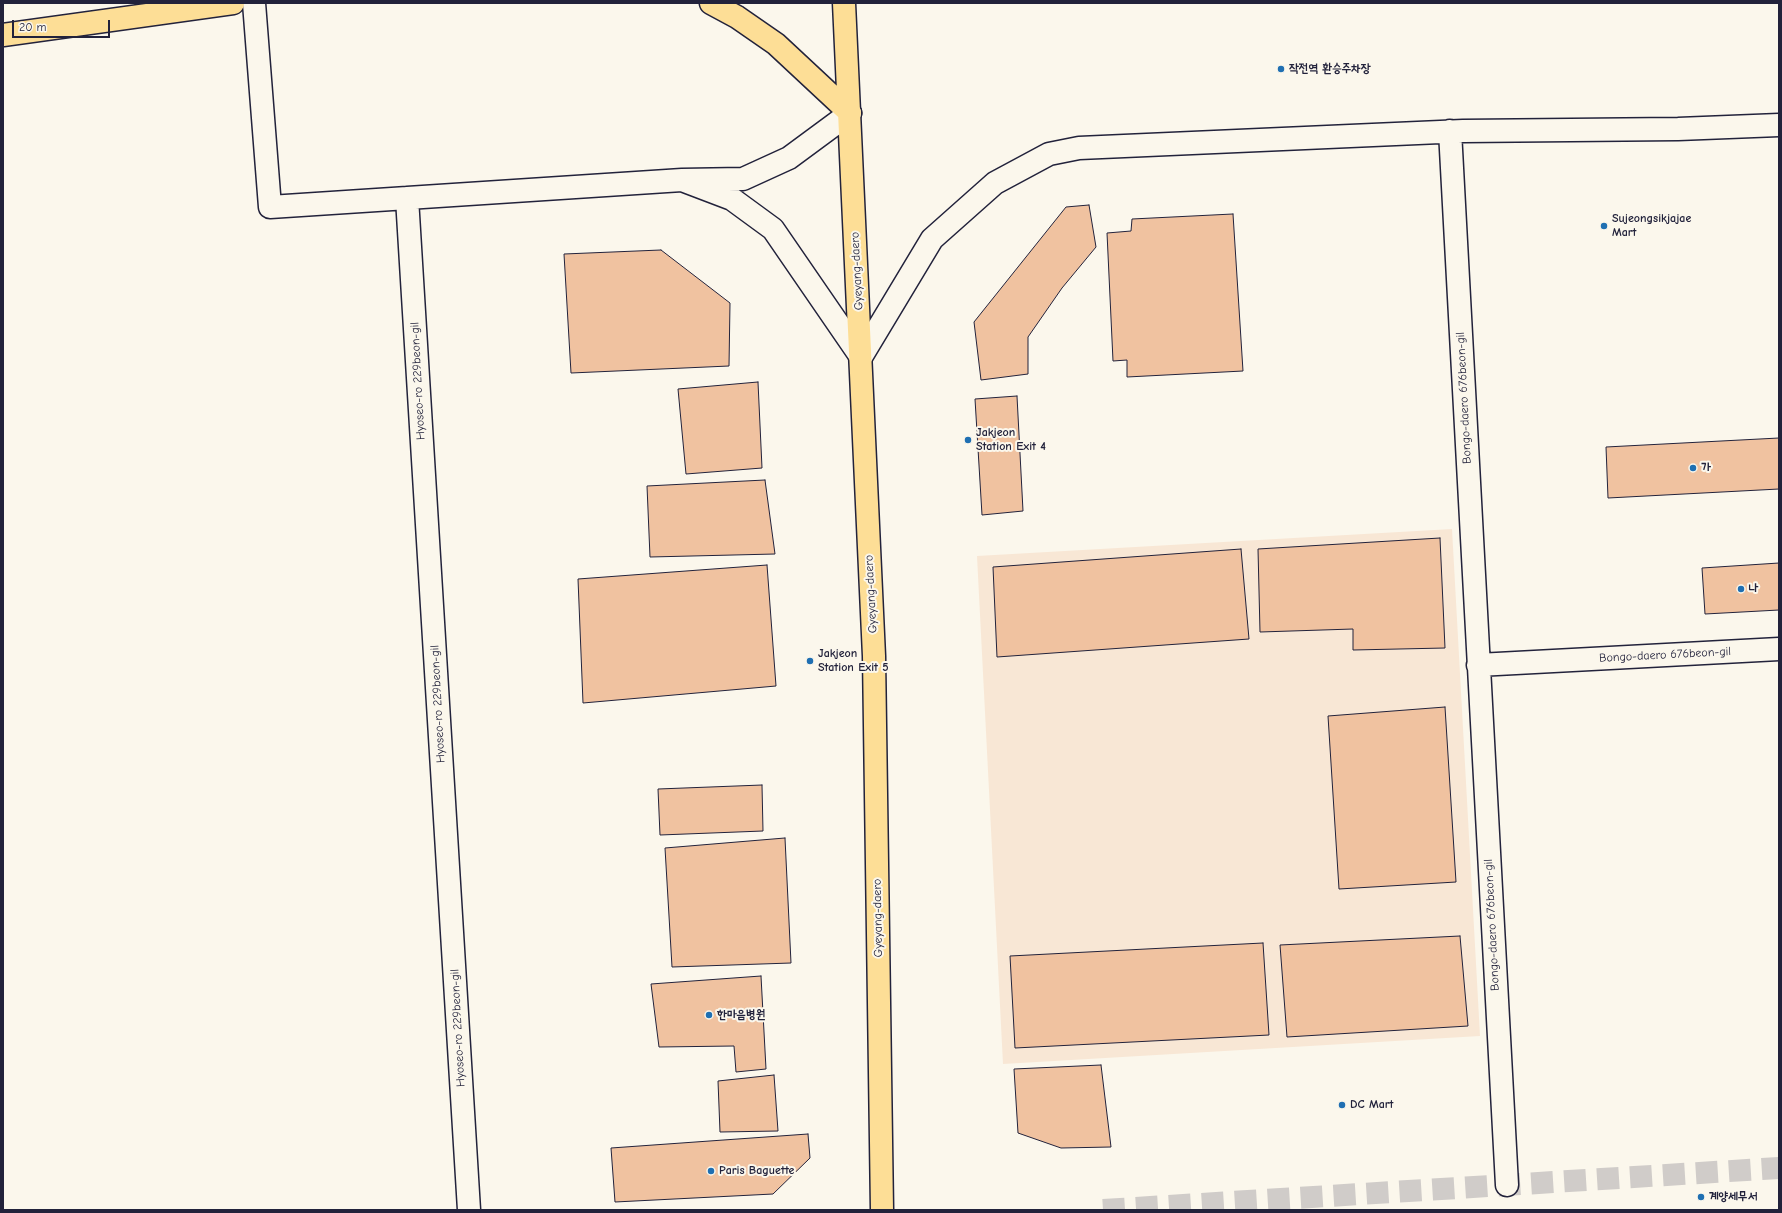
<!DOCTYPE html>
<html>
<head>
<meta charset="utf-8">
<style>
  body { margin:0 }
  #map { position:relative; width:1782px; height:1213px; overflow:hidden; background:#fbf7ec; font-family:"Comic Neue",sans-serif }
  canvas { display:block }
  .frame { position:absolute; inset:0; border:4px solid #22223b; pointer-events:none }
  .scale { position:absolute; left:12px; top:20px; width:98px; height:18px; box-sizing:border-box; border:2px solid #22223b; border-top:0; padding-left:5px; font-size:12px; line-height:14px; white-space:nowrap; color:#22223b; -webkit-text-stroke:3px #fbf7ec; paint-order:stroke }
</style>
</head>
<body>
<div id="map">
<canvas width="1782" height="1213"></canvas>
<div class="frame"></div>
<div class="scale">20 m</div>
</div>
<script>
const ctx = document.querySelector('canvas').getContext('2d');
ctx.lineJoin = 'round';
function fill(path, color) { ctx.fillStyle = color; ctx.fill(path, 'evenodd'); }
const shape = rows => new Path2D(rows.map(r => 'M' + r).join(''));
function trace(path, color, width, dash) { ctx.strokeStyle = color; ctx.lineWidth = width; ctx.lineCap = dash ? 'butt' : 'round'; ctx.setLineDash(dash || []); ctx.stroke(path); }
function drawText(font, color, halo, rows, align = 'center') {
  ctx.font = font + ' "Comic Neue","Poor Story",sans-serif'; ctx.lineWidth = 4; ctx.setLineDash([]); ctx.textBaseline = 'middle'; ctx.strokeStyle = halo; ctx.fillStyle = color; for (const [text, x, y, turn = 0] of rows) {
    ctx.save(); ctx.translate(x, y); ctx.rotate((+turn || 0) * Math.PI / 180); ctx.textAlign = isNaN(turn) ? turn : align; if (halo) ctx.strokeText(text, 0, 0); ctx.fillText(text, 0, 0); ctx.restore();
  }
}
fill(shape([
  [1452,529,1480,1036,1003,1064,977,556]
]), '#f8e7d5');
const building = shape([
  [1089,205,1096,247,1062,288,1028,337,1028,374,981,380,974,322,1066,207,1089,205],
  [1233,214,1243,371,1127,377,1127,360,1113,361,1107,233,1131,231,1132,219,1233,214],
  [661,250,730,303,729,366,571,373,564,254,661,250],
  [758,382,762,468,686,474,678,389,758,382],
  [1017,396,1023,511,982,515,975,399,1017,396],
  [1779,438,1779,489,1608,498,1606,447,1779,438],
  [765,480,775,554,650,557,647,486,765,480],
  [1440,538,1445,648,1353,650,1353,629,1260,632,1258,549,1440,538],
  [1241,549,1249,639,997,657,993,567,1241,549],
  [1779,563,1779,610,1705,614,1702,568,1779,563],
  [767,565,776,686,583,703,578,579,767,565],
  [1445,707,1456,882,1339,889,1328,716,1445,707],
  [762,785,763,831,660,835,658,789,762,785],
  [785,838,791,963,672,967,665,848,785,838],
  [1460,936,1468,1026,1287,1037,1280,945,1460,936],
  [1263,943,1269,1035,1015,1048,1010,956,1263,943],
  [761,976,766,1069,736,1072,734,1046,659,1047,651,984,761,976],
  [1101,1065,1111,1147,1061,1148,1018,1133,1014,1069,1101,1065],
  [774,1075,778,1131,720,1132,718,1081,774,1075],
  [808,1134,810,1158,773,1194,615,1202,611,1148,808,1134]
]);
fill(building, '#f0c2a0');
trace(building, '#22223b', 1);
trace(shape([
  [1103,1210,1779,1168]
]), '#d0ccc9', 22, [22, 11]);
const minor = shape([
  [254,3,270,207,682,180,743,179,789,158,850,113],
  [1450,131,1507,1185],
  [682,180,732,199,773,229,861,357,932,239,995,183,1049,154,1079,148,1463,131,1678,129,1779,125],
  [407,198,469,1210],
  [1478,665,1779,649]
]);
const major = shape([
  [711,3,737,17,776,44,850,113],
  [844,3,874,656,882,1210],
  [3,35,233,3]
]);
trace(minor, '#22223b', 25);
trace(major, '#22223b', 25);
trace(minor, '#fbf7ec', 22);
trace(major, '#fdde96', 22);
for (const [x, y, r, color] of [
  [1281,69,4,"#1f6fb2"],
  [1604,226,4,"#1f6fb2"],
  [968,440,4,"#1f6fb2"],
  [1693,468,4,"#1f6fb2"],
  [1741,589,4,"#1f6fb2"],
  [810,661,4,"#1f6fb2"],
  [709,1015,4,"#1f6fb2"],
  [1342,1105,4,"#1f6fb2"],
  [711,1171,4,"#1f6fb2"],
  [1701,1197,4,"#1f6fb2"]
]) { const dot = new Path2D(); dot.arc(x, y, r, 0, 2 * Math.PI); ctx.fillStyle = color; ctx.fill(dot); trace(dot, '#fbf7ec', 1.5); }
drawText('bold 12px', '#22223b', '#fbf7ec', [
  ["작전역 환승주차장",1289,69],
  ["Sujeongsikjajae",1612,219],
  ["Mart",1612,233],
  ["Jakjeon",976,433],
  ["Station Exit 4",976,447],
  ["가",1701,468],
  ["나",1749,589],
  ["Jakjeon",818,654],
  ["Station Exit 5",818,668],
  ["한마음병원",717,1015],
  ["DC Mart",1350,1105],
  ["Paris Baguette",719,1171],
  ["계양세무서",1709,1197]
], 'left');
drawText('12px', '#22223b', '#fbf7ec', [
  ["Gyeyang-daero",857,271,-93],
  ["Hyoseo-ro 229beon-gil",418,381,-93],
  ["Bongo-daero 676beon-gil",1464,398,-93],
  ["Gyeyang-daero",871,594,-93],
  ["Bongo-daero 676beon-gil",1665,655,-3],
  ["Hyoseo-ro 229beon-gil",438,704,-93],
  ["Gyeyang-daero",878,918,-91],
  ["Bongo-daero 676beon-gil",1492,925,-93],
  ["Hyoseo-ro 229beon-gil",458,1028,-93]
]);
</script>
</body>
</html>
